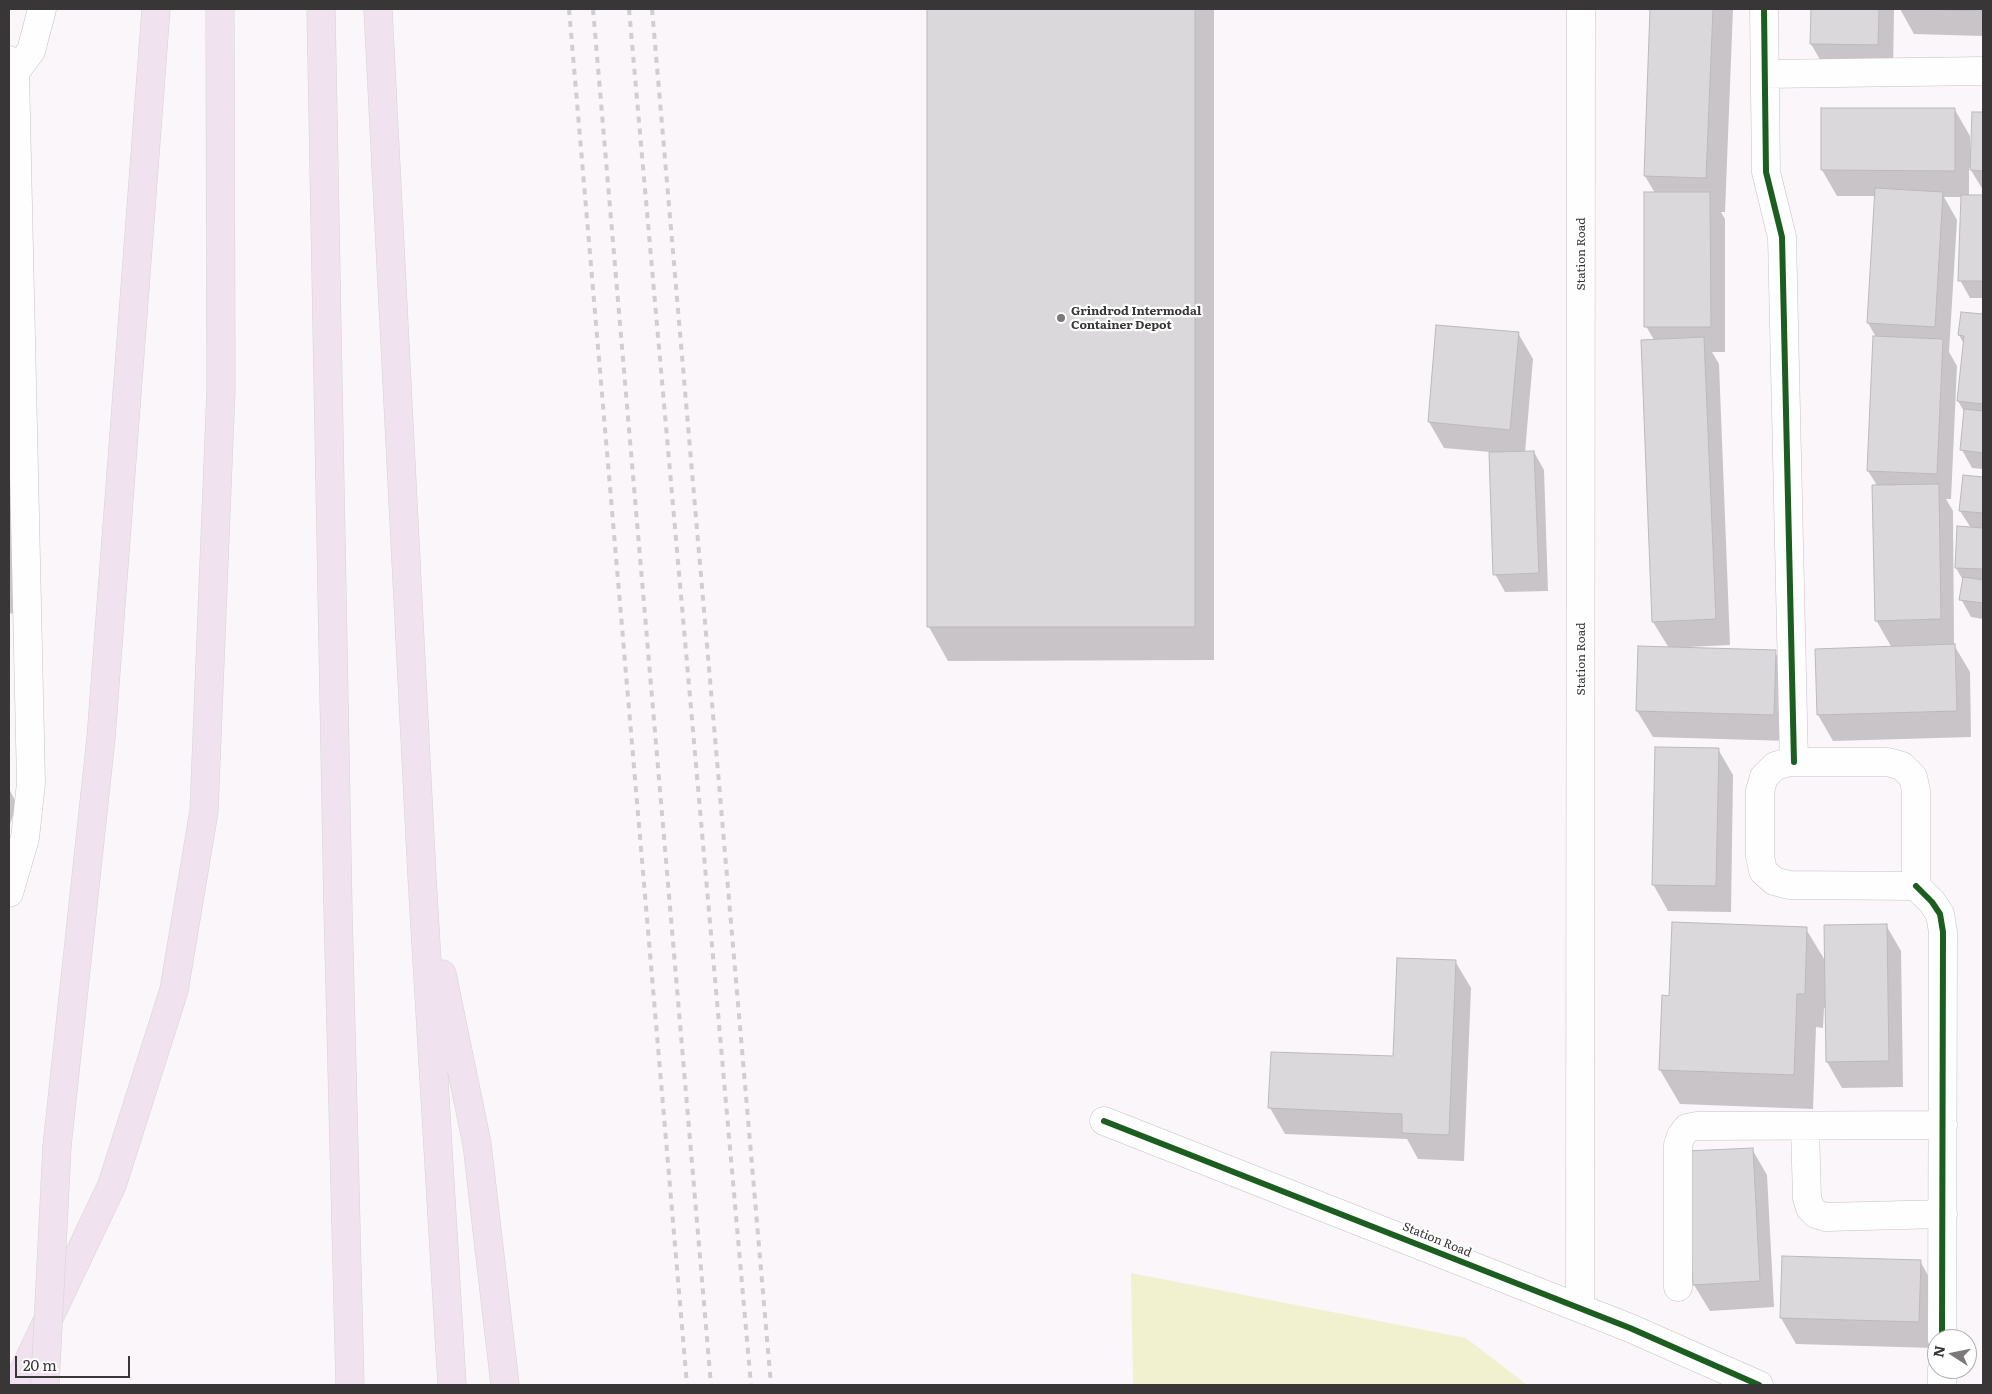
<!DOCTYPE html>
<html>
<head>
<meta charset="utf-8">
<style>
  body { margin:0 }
  #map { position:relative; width:1992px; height:1394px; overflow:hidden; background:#faf6f9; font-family:Literata,serif }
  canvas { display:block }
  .frame { position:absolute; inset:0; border:10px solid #383637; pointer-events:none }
  .north { position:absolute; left:1927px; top:1329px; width:50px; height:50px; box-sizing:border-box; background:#fff; border:1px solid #afafaf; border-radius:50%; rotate:281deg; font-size:14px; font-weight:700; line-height:20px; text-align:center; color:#383637 }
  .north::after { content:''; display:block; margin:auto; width:18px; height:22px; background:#7c797b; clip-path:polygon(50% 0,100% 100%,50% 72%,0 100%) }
  .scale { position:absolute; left:15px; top:1356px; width:115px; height:22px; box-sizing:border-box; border:2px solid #383637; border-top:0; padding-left:6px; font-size:15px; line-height:18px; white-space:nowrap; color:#383637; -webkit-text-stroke:4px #fff; paint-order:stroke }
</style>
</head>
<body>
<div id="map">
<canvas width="1992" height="1394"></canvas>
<div class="frame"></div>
<div class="north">N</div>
<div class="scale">20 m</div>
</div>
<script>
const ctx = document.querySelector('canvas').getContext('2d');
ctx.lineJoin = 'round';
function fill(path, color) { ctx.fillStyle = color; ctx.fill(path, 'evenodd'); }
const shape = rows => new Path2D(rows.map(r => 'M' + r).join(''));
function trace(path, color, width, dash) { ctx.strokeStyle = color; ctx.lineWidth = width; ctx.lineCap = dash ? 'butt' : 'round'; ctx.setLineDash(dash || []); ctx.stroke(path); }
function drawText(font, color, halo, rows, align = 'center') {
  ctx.font = font + ' Literata,serif'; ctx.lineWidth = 4.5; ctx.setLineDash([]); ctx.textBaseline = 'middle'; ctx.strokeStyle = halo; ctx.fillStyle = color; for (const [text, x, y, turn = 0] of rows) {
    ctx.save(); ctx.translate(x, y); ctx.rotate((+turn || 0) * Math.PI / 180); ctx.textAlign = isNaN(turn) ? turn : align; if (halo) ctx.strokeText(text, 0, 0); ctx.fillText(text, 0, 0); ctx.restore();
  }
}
fill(shape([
  [1131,1273,1466,1338,1527,1385,1133,1385]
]), '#f1f1cf');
fill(shape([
  [928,9,1214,9,1214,660,948,661,929,627],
  [1651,9,1733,9,1725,212,1721,212,1725,219,1725,352,1712,352,1719,364,1730,645,1687,647,1687,649,1775,652,1790,678,1789,741,1653,737,1637,711,1669,648,1653,622,1654,340,1646,326,1655,193,1645,176],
  [1812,9,1894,9,1893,71,1826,70,1811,44],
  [1900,9,1983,9,1983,36,1914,34],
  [1955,110,1970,136,1970,154,1972,154,1973,113,1983,114,1983,190,1969,167,1969,196,1983,197,1983,298,1970,298,1960,280,1962,197,1944,197,1957,220,1949,352,1957,366,1951,499,1946,499,1953,511,1954,645,1970,672,1971,737,1833,741,1818,715,1816,650,1892,648,1876,620,1878,487,1868,471,1876,337,1868,323,1875,196,1837,196,1822,170],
  [9,195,14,614,9,613],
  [1962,313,1983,316,1983,469,1972,468,1962,450,1965,413,1958,401,1964,344,1959,335],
  [1438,326,1518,333,1533,359,1525,452,1534,452,1544,470,1548,591,1505,592,1495,574,1490,452,1444,448,1429,422],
  [1964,477,1983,479,1983,619,1971,617,1961,599,1963,580,1956,568,1971,528,1960,511],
  [1718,749,1733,775,1731,912,1668,911,1653,884],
  [9,789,17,804,9,827],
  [1886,925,1901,951,1903,1087,1842,1088,1827,1062,1826,1008,1824,1008,1823,1028,1816,1027,1813,1109,1680,1104,1660,1070,1671,997,1806,929,1826,962],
  [1455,961,1471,988,1464,1161,1418,1159,1407,1139,1285,1134,1270,1108,1394,1058],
  [1752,1149,1767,1175,1774,1307,1710,1311,1694,1285,1687,1153],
  [1920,1261,1935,1288,1934,1348,1796,1344,1781,1318]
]), '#0003');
const building = shape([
  [927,9,1195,9,1195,627,927,627,927,9],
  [1650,9,1713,9,1706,178,1644,176,1650,9],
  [1811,9,1879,9,1878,45,1810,44,1811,9],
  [1916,9,1983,9,1983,11,1916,9],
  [1821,108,1955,108,1955,171,1821,170,1821,108],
  [1972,112,1983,112,1983,171,1970,170,1972,112],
  [1875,188,1943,192,1935,327,1867,323,1875,188],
  [1644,192,1710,192,1711,327,1644,327,1644,192],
  [1961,195,1983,195,1983,281,1958,281,1961,195],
  [1961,312,1983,314,1983,404,1957,401,1964,336,1958,335,1961,312],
  [1436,325,1519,332,1510,430,1428,422,1436,325],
  [1873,336,1943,339,1937,474,1867,471,1873,336],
  [1704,337,1716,619,1652,622,1641,340,1704,337],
  [1964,409,1983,411,1983,453,1960,450,1964,409],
  [1534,451,1539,573,1493,575,1489,452,1534,451],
  [1963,475,1983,477,1983,513,1959,511,1963,475],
  [1939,484,1941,619,1875,621,1872,485,1939,484],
  [1957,526,1983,528,1983,569,1955,568,1957,526],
  [1963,577,1983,580,1983,603,1959,600,1963,577],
  [1955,644,1957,711,1817,715,1815,649,1955,644],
  [1638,646,1776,650,1774,715,1636,711,1638,646],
  [1655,747,1719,748,1716,886,1652,885,1655,747],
  [1672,922,1807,927,1805,994,1797,994,1794,1075,1659,1070,1662,995,1669,996,1672,922],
  [1887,924,1889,1061,1826,1062,1824,925,1887,924],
  [1397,958,1456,960,1449,1135,1402,1133,1402,1114,1268,1108,1271,1052,1393,1056,1397,958],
  [1753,1148,1760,1281,1693,1285,1686,1151,1753,1148],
  [1782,1256,1921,1260,1919,1322,1780,1318,1782,1256]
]);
fill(building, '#dad8da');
trace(building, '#bbb9bb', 1);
const minor = shape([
  [1764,9,1766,172,1782,237,1794,762],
  [9,60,15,72,31,783,25,838,9,893],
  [15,72,31,51,42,9],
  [1765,74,1983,71],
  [1789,762,1888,762,1902,766,1913,777,1916,791,1916,886,1789,885,1774,881,1763,871,1760,856,1760,791,1764,777,1775,766,1789,762],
  [1916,886,1932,902,1940,914,1943,932,1942,1339],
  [1104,1121,1630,1328,1759,1385],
  [1805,1127,1807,1198,1810,1208,1816,1214,1826,1217,1943,1214],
  [1678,1287,1678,1145,1681,1136,1687,1128,1697,1126,1943,1125],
  [1580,1308,1581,9],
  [1942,1385,1942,1369]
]);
const highway = shape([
  [321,9,338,910,350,1385],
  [378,9,422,877,452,1385],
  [442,974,477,1144,505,1385],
  [57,1146,101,738,156,9],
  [17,1385,112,1185,174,990,204,811,221,389,220,9]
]);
trace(minor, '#c5c2c4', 29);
trace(highway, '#d6d4d5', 29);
trace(minor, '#fefefe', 28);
trace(highway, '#f0e2ee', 28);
trace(shape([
  [569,9,687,1385],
  [593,9,711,1385],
  [629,9,751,1385],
  [652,9,771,1385]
]), '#d0cfcf', 4, [6, 6]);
const highwayBridge = shape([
  [45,1385,57,1146]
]);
trace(highwayBridge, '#d6d4d5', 29, []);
trace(highwayBridge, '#f0e2ee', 28);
trace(shape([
  [1764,9,1766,172,1782,237,1794,762],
  [1916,886,1932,902,1940,914,1943,932,1942,1339],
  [1104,1121,1630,1328,1759,1385]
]), '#1b5e20', 6);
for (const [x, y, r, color] of [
  [1061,318,5,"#7c797b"]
]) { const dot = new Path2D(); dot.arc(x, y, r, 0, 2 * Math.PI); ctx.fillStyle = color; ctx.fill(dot); trace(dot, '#fff', 2); }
drawText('12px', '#383637', '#fff', [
  ["Station Road",1581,254,-90],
  ["Station Road",1581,659,-90],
  ["Station Road",1437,1240,22]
]);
drawText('bold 12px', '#383637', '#fff', [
  ["Grindrod Intermodal",1071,311],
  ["Container Depot",1071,325]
], 'left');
</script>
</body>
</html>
